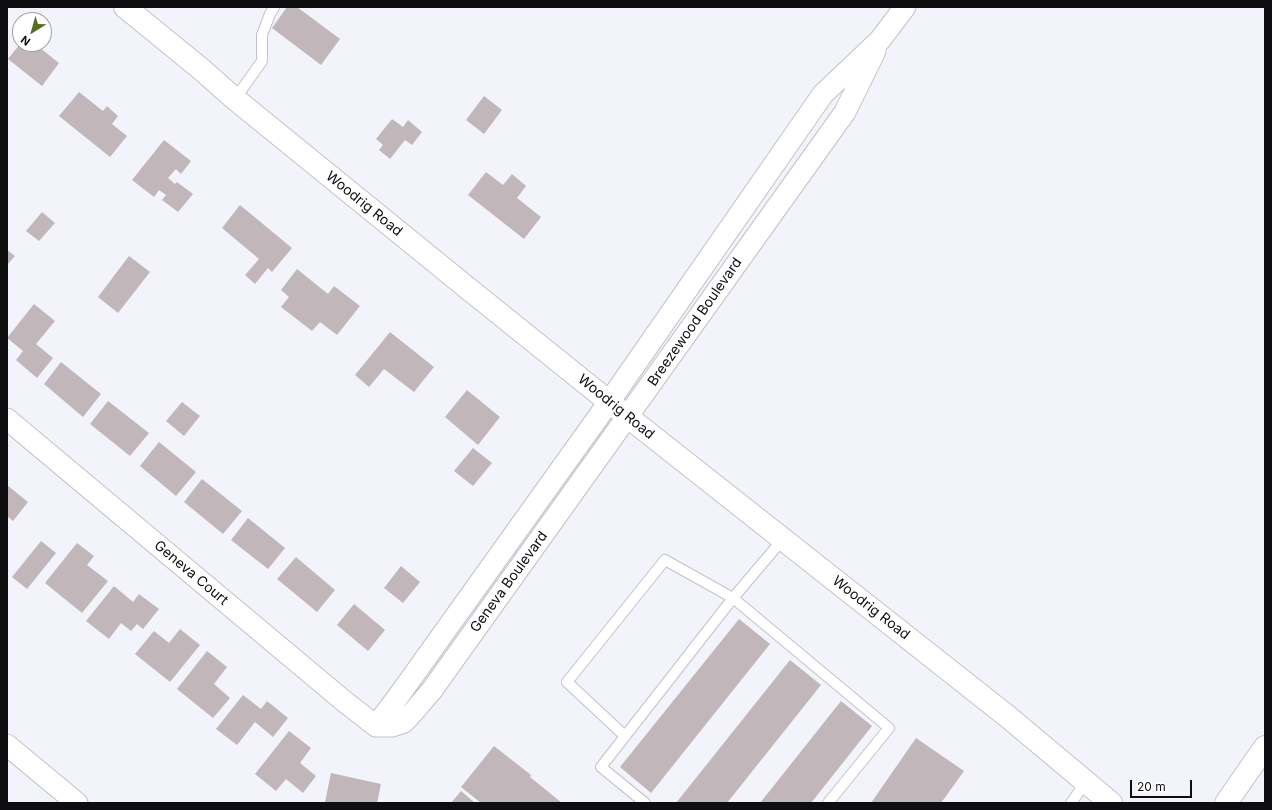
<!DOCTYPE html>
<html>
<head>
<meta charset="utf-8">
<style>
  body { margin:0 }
  #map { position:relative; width:1272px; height:810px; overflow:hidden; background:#f3f3fc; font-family:Inter,sans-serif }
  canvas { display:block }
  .frame { position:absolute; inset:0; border:8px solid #0e0e11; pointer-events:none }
  .north { position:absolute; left:12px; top:12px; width:40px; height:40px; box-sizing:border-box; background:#fff; border:1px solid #9f9fa0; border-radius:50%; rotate:217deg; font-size:11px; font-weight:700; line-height:16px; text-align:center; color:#0e0e11 }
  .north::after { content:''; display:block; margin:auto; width:14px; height:18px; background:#576f21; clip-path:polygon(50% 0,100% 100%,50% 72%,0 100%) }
  .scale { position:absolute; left:1130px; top:780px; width:62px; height:18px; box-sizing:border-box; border:2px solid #0e0e11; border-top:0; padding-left:5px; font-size:12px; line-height:14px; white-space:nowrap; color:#0e0e11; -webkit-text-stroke:3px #fff; paint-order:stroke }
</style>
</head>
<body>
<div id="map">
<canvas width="1272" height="810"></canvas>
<div class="frame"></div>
<div class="north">N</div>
<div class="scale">20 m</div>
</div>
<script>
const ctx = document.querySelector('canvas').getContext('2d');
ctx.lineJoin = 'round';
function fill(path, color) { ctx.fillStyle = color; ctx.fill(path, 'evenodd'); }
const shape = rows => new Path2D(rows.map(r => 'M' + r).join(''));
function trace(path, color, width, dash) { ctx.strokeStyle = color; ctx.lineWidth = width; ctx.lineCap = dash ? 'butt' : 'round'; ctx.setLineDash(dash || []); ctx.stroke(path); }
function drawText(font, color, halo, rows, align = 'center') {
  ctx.font = font + ' Inter,sans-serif'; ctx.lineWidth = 3; ctx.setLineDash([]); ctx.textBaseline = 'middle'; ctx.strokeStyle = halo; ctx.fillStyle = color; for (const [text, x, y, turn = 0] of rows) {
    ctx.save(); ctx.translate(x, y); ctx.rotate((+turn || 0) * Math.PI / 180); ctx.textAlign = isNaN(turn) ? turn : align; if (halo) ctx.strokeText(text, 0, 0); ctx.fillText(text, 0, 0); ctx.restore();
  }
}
fill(shape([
  [287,7,297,7,340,39,321,65,272,28],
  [20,44,35,44,59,63,42,86,8,59],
  [79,92,103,111,107,106,118,116,112,124,127,136,110,157,59,116],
  [484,96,502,110,484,134,466,120],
  [392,119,403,127,408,120,422,132,412,145,405,140,390,159,379,150,383,145,376,139],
  [164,140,191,161,181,174,176,169,168,178,175,184,177,182,193,194,178,212,162,200,166,195,159,190,154,197,132,180],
  [486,172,503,185,512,174,526,186,517,198,541,217,524,239,468,195],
  [240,205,292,248,272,272,268,268,255,284,245,275,259,259,222,228],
  [42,212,55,223,39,241,26,231],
  [7,250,15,256,7,265],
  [129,256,150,272,118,313,98,297],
  [297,269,328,294,334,286,360,306,337,335,320,322,312,331,281,307,289,297,281,290],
  [34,304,55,321,36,344,53,358,37,378,16,360,23,351,7,338],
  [390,332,434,367,414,392,384,369,369,387,355,375],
  [61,362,101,394,83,417,44,384],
  [467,390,500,417,478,445,445,417],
  [108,401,149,433,130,456,90,424],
  [182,402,200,416,184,436,166,421],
  [159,442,196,472,176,496,140,466],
  [473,448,492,463,473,486,454,471],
  [202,479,242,511,223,534,184,502],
  [7,485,28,502,13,521,7,516],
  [248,518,285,548,268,569,231,540],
  [41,541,56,553,27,589,12,577],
  [77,543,94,556,87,565,108,581,82,613,45,583],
  [296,557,335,590,317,612,277,579],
  [401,566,420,582,403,603,384,588],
  [114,586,133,602,139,594,159,609,143,629,137,624,131,631,121,623,109,639,86,621],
  [354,604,385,630,368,651,337,625],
  [739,619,770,644,651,793,620,767],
  [180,629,200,645,170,682,135,654,154,631,169,643],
  [207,651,227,667,214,684,230,698,213,718,177,689],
  [790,660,821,685,727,803,676,803],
  [243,695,261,709,267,701,288,718,273,737,255,722,237,745,216,729],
  [841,701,872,726,811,803,760,803],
  [289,731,311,748,300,763,316,776,303,793,286,779,276,791,255,774],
  [916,738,964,771,941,803,871,803],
  [494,746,531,775,530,777,562,803,481,803,461,787],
  [331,773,381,784,377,803,331,803,325,802],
  [461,791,475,803,451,803]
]), '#c1b7ba');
const service = shape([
  [235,99,262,61,262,35,270,14,274,7],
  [625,736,567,682,665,560,733,598,889,728,828,803],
  [645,803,601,767,733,598,783,539],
  [1071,803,1086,782]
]);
const minor = shape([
  [7,419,345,702,376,726],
  [376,726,400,694,609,402,823,94,880,40,905,7],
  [376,726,392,726,404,722,415,710,432,690,845,112,875,51],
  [7,745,77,803]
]);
const tertiary = shape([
  [125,7,201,69,235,99,465,286,628,417,1007,716,1111,803]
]);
const trunk = shape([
  [1226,803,1265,747]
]);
trace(service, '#c2c2ca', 12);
trace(minor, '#c2c2ca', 23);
trace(tertiary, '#c2c2ca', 24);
trace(trunk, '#c2c2ca', 24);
trace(service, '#fff', 10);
trace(minor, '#fff', 21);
trace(tertiary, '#fff', 22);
trace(trunk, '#fff', 22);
drawText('14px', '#0e0e11', '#fff', [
  ["Woodrig Road",364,204,39],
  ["Breezewood Boulevard",695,322,-55],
  ["Woodrig Road",616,407,39],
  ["Geneva Court",191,573,40],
  ["Geneva Boulevard",509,582,-54],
  ["Woodrig Road",871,608,38]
]);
</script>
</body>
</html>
